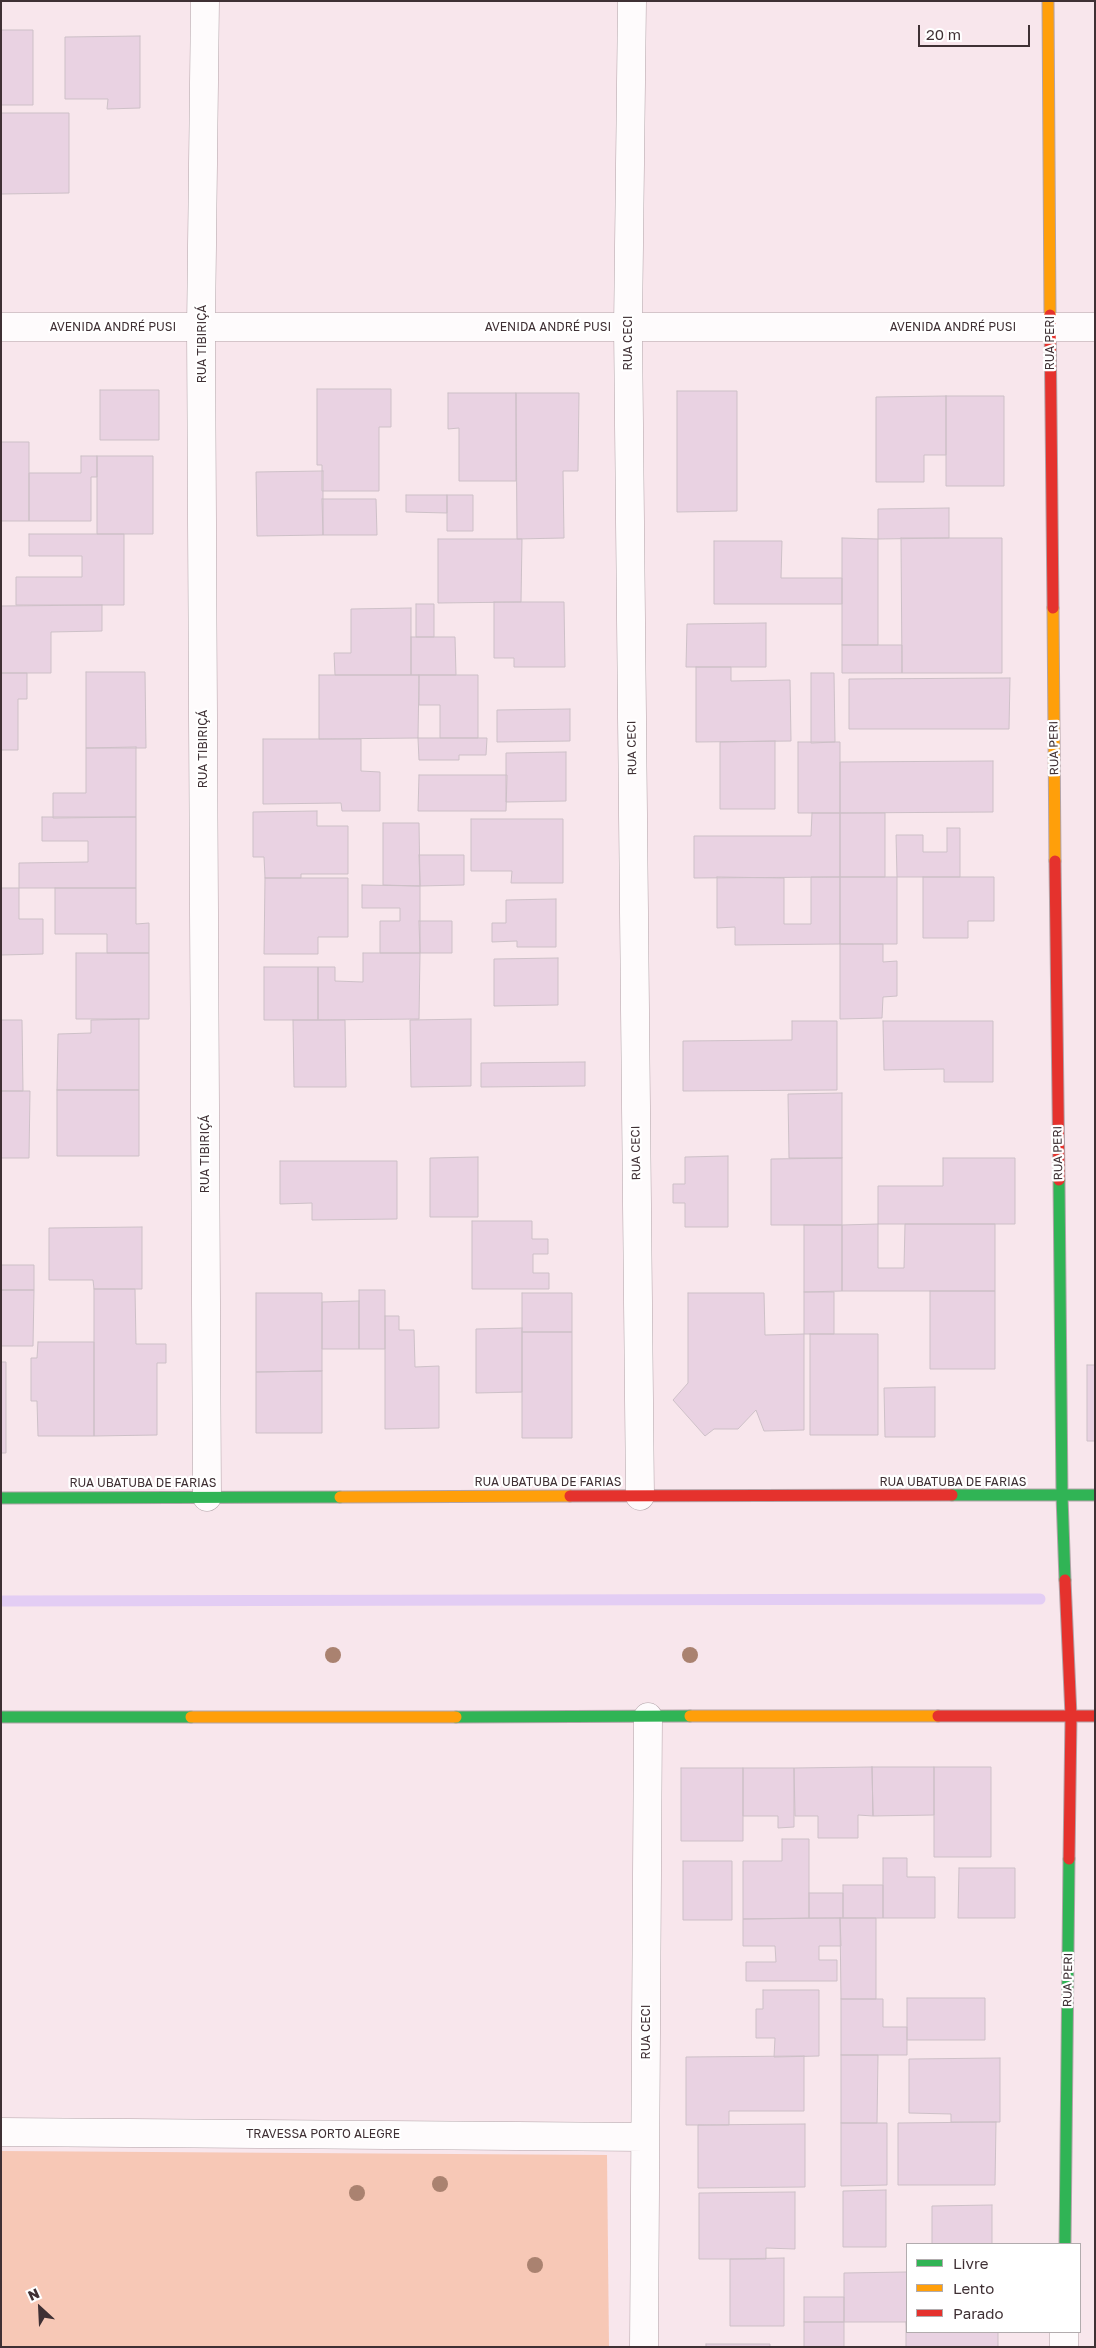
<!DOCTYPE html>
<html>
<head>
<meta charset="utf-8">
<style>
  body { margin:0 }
  #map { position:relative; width:1096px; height:2348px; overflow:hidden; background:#f8e6ec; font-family:"Golos Text",sans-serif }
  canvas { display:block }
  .frame { position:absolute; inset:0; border:2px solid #3f3034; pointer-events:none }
  .legend { position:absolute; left:906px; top:2243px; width:175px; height:90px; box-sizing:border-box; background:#fff; border:1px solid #b2acae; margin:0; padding:6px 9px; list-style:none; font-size:15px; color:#3f3034 }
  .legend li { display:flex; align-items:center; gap:10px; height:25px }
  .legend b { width:25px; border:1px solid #b2acae }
  .north { position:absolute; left:15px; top:2283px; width:50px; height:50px; -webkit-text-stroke:4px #fff; paint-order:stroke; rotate:335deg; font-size:14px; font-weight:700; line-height:20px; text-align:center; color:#3f3034 }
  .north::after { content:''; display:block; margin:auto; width:18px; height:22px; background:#3f3034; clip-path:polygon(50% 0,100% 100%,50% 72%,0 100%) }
  .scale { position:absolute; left:918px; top:25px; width:112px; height:22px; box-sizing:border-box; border:2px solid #3f3034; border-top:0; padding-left:6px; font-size:15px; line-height:18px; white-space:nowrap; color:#3f3034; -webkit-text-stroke:4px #fff; paint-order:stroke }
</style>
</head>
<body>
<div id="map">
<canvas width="1096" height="2348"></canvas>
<div class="frame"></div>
<ul class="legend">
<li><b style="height:6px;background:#30b455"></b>Livre</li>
<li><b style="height:6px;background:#ff9f0a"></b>Lento</li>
<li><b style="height:6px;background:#e5322d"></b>Parado</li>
</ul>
<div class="north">N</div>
<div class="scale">20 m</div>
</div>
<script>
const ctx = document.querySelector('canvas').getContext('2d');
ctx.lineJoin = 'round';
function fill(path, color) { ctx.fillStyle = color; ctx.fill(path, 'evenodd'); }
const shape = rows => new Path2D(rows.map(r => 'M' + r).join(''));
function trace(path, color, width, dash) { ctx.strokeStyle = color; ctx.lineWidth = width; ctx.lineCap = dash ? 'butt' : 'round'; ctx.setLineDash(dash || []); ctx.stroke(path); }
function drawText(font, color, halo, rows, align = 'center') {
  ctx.font = font + ' "Golos Text",sans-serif'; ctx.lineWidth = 4.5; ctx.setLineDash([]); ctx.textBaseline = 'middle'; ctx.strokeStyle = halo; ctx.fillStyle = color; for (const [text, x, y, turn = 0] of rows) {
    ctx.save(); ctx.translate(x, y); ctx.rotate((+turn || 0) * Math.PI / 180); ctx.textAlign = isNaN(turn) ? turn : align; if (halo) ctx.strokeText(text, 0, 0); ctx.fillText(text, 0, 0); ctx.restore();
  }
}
fill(shape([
  [1,2151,607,2155,609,2347,1,2347]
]), '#f7c8b6');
trace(shape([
  [1,1601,1040,1599]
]), '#e3cdf4', 11);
const building = shape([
  [1,30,33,30,33,105,1,105,1,30],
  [140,36,140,108,107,109,108,99,65,99,65,37,140,36],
  [1,113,69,113,69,193,1,194,1,113],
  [317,389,391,389,391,427,379,427,379,491,322,491,322,465,317,465,317,389],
  [100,390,159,390,159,440,100,440,100,390],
  [677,391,737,391,737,511,677,512,677,391],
  [448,393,516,393,516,481,459,481,459,428,448,429,448,393],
  [516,393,579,393,578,471,563,471,564,538,517,539,516,393],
  [946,396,946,455,924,455,924,482,876,482,876,397,946,396],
  [946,396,1004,396,1004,486,946,486,946,396],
  [1,442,29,442,29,521,1,521,1,442],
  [81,456,97,456,97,477,91,477,91,521,29,521,29,473,81,473,81,456],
  [97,456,153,456,153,534,97,534,97,456],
  [323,471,323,535,257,536,256,472,323,471],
  [406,495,447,495,447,513,406,512,406,495],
  [447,495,473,495,473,531,447,531,447,495],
  [322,499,376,499,377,535,323,535,322,499],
  [949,508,949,538,878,539,878,509,949,508],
  [29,534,124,534,124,605,16,605,16,577,82,577,82,556,29,556,29,534],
  [842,538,878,539,878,645,842,645,842,538],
  [901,538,1002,538,1002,673,902,673,901,538],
  [438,539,522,539,521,602,438,603,438,539],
  [714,541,782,541,781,578,842,578,842,604,714,604,714,541],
  [494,602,564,602,565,667,514,667,514,658,494,658,494,602],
  [416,604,434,604,434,637,416,637,416,604],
  [102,605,102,631,51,632,51,673,1,673,1,606,102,605],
  [411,608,411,675,335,675,334,653,351,653,351,609,411,608],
  [766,623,766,667,686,667,687,624,766,623],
  [411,637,455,637,456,675,411,675,411,637],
  [842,645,902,645,902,673,842,673,842,645],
  [696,667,731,667,731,681,790,680,791,741,696,742,696,667],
  [86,672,145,672,146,748,86,748,86,672],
  [1,673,27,673,27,699,18,699,18,750,1,750,1,673],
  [811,673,834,673,835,742,811,743,811,673],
  [319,675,419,675,418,738,319,739,319,675],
  [419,675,478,675,478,738,440,738,440,705,419,705,419,675],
  [1010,678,1009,729,849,729,849,679,1010,678],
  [570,709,570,741,497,742,497,710,570,709],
  [418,738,487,738,486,755,459,755,459,760,419,760,418,738],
  [263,739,361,739,361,771,380,772,380,811,342,811,341,803,263,804,263,739],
  [775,741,775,809,720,809,720,742,775,741],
  [798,742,840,742,840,813,798,813,798,742],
  [136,747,136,817,53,818,53,793,86,793,86,748,136,747],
  [566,752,566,801,506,802,506,753,566,752],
  [993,761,993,812,840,813,840,762,993,761],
  [419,775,507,775,506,811,418,811,419,775],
  [317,811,317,826,348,826,348,874,301,874,301,878,265,878,264,857,253,857,253,812,317,811],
  [812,813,840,813,840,877,694,878,694,836,811,836,812,813],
  [840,813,885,813,885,877,840,877,840,813],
  [42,817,136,817,136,888,19,888,19,863,88,862,88,841,42,841,42,817],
  [471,819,563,819,563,883,511,883,512,871,471,871,471,819],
  [383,823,419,823,420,886,383,885,383,823],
  [947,828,960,828,960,877,897,877,896,835,923,835,923,852,947,852,947,828],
  [419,855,464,855,464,885,420,886,419,855],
  [717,877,784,878,784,924,811,924,811,877,840,877,840,944,735,945,735,927,717,928,717,877],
  [840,877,897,877,897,944,840,944,840,877],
  [923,877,994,877,994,921,968,921,968,938,923,938,923,877],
  [265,878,348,878,348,937,318,937,318,954,264,954,265,878],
  [362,885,420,886,420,953,380,953,380,921,400,921,400,908,362,908,362,885],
  [1,888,19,888,19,919,43,919,43,954,1,955,1,888],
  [55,888,136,888,136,924,149,923,149,953,107,953,107,934,55,934,55,888],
  [556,899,556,947,517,947,517,941,492,942,492,923,506,923,506,900,556,899],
  [419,921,452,921,452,953,420,953,419,921],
  [840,944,883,944,883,962,897,961,897,996,883,997,882,1018,840,1019,840,944],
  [76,953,149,953,149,1019,76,1019,76,953],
  [363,953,420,953,419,1019,318,1020,318,967,335,967,335,981,363,982,363,953],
  [558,958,558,1005,494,1006,494,959,558,958],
  [264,967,318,967,318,1020,264,1020,264,967],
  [139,1019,139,1090,57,1090,58,1034,91,1033,91,1020,139,1019],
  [471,1019,471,1086,411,1087,410,1020,471,1019],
  [1,1020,22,1020,23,1091,1,1091,1,1020],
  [293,1020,345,1020,346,1087,294,1087,293,1020],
  [792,1021,837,1021,837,1090,683,1091,683,1041,792,1040,792,1021],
  [883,1021,993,1021,993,1082,944,1082,944,1069,884,1070,883,1021],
  [585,1062,585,1086,481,1087,481,1063,585,1062],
  [57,1090,139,1090,139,1156,57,1156,57,1090],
  [1,1091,30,1091,29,1158,1,1158,1,1091],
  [842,1093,842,1158,789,1158,788,1094,842,1093],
  [728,1156,728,1227,685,1227,685,1203,673,1203,673,1184,685,1184,685,1157,728,1156],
  [478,1157,478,1217,430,1217,430,1158,478,1157],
  [842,1158,842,1225,771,1225,771,1159,842,1158],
  [943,1158,1015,1158,1015,1224,878,1224,878,1186,943,1186,943,1158],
  [280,1161,397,1161,397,1219,312,1220,312,1203,280,1204,280,1161],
  [472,1221,532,1221,532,1239,548,1239,548,1254,533,1254,533,1273,549,1273,549,1289,472,1289,472,1221],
  [878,1224,878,1268,904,1268,905,1224,995,1224,995,1291,842,1291,842,1225,878,1224],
  [804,1225,842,1225,842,1291,804,1292,804,1225],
  [142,1227,142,1289,94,1289,93,1280,49,1280,49,1228,142,1227],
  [1,1265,34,1265,34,1290,1,1290,1,1265],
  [94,1289,135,1289,136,1344,166,1344,166,1363,157,1363,157,1435,94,1436,94,1289],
  [1,1290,34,1290,33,1346,1,1346,1,1290],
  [359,1290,385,1290,385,1349,359,1349,359,1290],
  [930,1291,995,1291,995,1369,930,1369,930,1291],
  [804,1292,834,1292,834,1334,804,1334,804,1292],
  [256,1293,322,1293,322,1371,256,1372,256,1293],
  [522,1293,572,1293,572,1332,522,1332,522,1293],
  [688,1293,764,1293,765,1335,804,1334,804,1430,764,1431,756,1410,738,1429,714,1429,705,1436,673,1400,688,1383,688,1293],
  [359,1301,359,1349,322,1349,322,1302,359,1301],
  [385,1316,399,1316,399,1330,414,1330,415,1367,439,1366,439,1428,385,1429,385,1316],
  [522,1328,522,1392,476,1393,476,1329,522,1328],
  [522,1332,572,1332,572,1438,522,1438,522,1332],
  [810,1334,878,1334,878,1435,810,1435,810,1334],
  [38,1342,94,1342,94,1436,38,1436,37,1401,31,1401,31,1358,37,1358,38,1342],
  [1,1362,6,1362,6,1453,1,1453,1,1362],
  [1087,1365,1095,1365,1095,1441,1087,1441,1087,1365],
  [322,1371,322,1433,256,1433,256,1372,322,1371],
  [935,1387,935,1437,885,1437,884,1388,935,1387],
  [872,1767,873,1816,858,1815,858,1838,818,1838,818,1816,795,1816,794,1768,872,1767],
  [872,1767,934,1767,934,1815,873,1816,872,1767],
  [934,1767,991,1767,991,1857,934,1857,934,1767],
  [681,1768,743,1768,743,1841,681,1841,681,1768],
  [743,1768,794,1768,794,1827,778,1828,778,1816,743,1816,743,1768],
  [782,1839,809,1839,809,1918,743,1919,743,1861,782,1861,782,1839],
  [883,1858,907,1858,907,1877,935,1877,935,1918,883,1918,883,1858],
  [683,1861,732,1861,732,1920,683,1920,683,1861],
  [959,1868,1015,1868,1015,1918,958,1918,959,1868],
  [843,1885,883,1885,883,1918,843,1918,843,1885],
  [809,1893,843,1893,843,1918,809,1918,809,1893],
  [840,1918,841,1946,819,1946,819,1960,837,1960,837,1981,746,1981,746,1962,776,1962,775,1946,743,1946,743,1919,840,1918],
  [840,1918,876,1918,876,1999,841,1999,840,1918],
  [763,1990,819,1990,819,2056,774,2057,775,2038,756,2038,756,2009,763,2009,763,1990],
  [907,1998,985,1998,985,2040,907,2040,907,1998],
  [841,1999,883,1999,883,2027,907,2027,907,2055,841,2055,841,1999],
  [841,2055,878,2055,877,2123,841,2123,841,2055],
  [804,2056,804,2111,729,2111,729,2125,686,2125,686,2057,804,2056],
  [1000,2058,1000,2122,951,2122,951,2114,909,2113,909,2059,1000,2058],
  [996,2122,995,2185,898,2185,898,2123,996,2122],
  [841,2123,887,2123,887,2185,841,2186,841,2123],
  [805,2124,805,2187,698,2188,698,2125,805,2124],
  [886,2190,886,2247,843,2247,843,2191,886,2190],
  [795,2192,795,2249,766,2248,766,2259,699,2259,699,2193,795,2192],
  [992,2205,992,2244,932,2244,932,2206,992,2205],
  [784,2258,784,2326,730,2326,730,2259,784,2258],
  [907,2272,907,2322,844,2322,844,2273,907,2272],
  [804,2297,844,2297,844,2322,804,2322,804,2297],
  [804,2322,844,2322,844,2347,804,2347,804,2322],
  [906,2322,907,2332,998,2332,998,2347,906,2347,906,2322],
  [706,2344,770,2344,770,2347,706,2347,706,2344]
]);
fill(building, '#e9d2e2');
trace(building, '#cdc0c7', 1);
const street = shape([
  [205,1,201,327,207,1497],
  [632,1,628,327,640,1496],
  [1,327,1095,327],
  [1,2132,645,2137],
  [644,2347,648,1717],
  [1064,2347,1064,2332]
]);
const fast = shape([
  [1059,1180,1062,1496,1065,1580],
  [952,1495,1095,1495],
  [1,1498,340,1497],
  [1,1717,191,1717],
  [456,1717,690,1716],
  [1065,2244,1069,1859]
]);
const slow = shape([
  [1048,1,1050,315],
  [1053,608,1055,861],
  [340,1497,570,1496],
  [690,1716,938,1716],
  [191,1717,456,1717]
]);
const jam = shape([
  [1050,315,1053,608],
  [1055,861,1059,1180],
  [570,1496,952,1495],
  [1065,1580,1071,1716,1069,1859],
  [938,1716,1095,1716]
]);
trace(street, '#b2a3a8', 29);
trace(fast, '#b2a3a8', 13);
trace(slow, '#b2a3a8', 13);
trace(jam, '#b2a3a8', 13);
trace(street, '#fefbfc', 28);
trace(fast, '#30b455', 11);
trace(slow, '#ff9f0a', 11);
trace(jam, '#e5322d', 11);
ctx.fillStyle = '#aa8270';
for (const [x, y] of [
  [333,1655],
  [690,1655],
  [440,2184],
  [357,2193],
  [535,2265]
]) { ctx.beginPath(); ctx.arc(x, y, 8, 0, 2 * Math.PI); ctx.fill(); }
drawText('12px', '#3f3034', '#fff', [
  ["AVENIDA ANDRÉ PUSI",113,327],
  ["AVENIDA ANDRÉ PUSI",548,327],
  ["AVENIDA ANDRÉ PUSI",953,327],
  ["RUA CECI",628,343,-90],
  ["RUA PERI",1050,343,-90],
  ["RUA TIBIRIÇÁ",202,344,-90],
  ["RUA CECI",632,748,-91],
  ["RUA PERI",1054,748,-91],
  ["RUA TIBIRIÇÁ",203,749,-90],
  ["RUA CECI",636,1153,-91],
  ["RUA PERI",1058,1153,-91],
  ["RUA TIBIRIÇÁ",205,1154,-90],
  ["RUA UBATUBA DE FARIAS",548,1482],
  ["RUA UBATUBA DE FARIAS",953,1482],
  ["RUA UBATUBA DE FARIAS",143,1483],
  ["RUA PERI",1068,1980,-89],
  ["RUA CECI",646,2032,-90],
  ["TRAVESSA PORTO ALEGRE",323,2134]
]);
</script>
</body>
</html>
